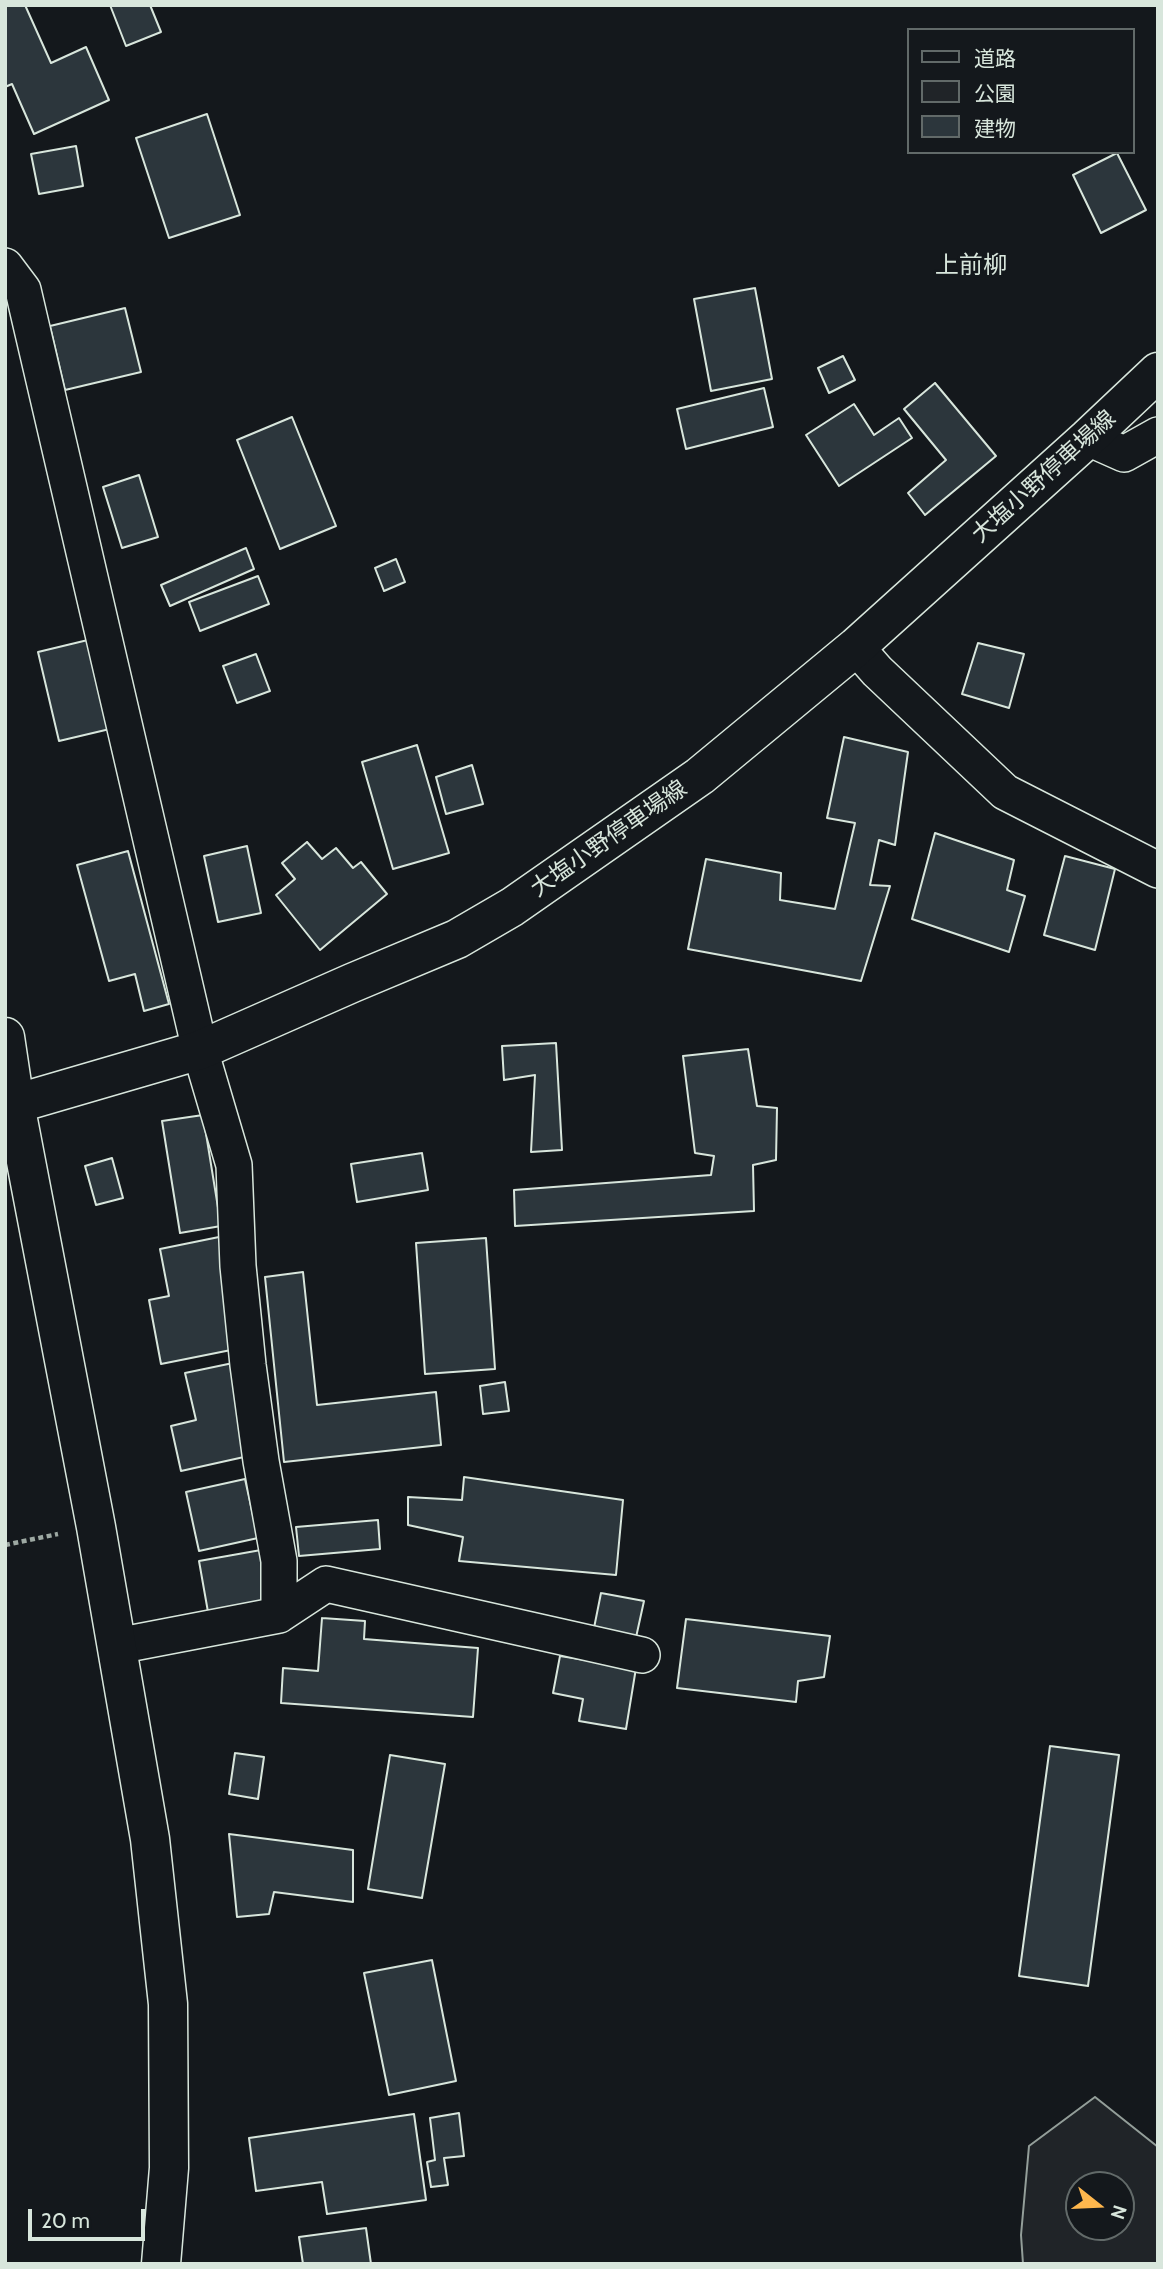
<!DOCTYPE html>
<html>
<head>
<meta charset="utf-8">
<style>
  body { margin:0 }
  #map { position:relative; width:1163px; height:2269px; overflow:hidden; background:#14181c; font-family:Cabin,"Noto Sans JP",sans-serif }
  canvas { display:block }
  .frame { position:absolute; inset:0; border:7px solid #d8e6dc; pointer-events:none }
  .legend { position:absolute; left:907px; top:28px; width:228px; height:126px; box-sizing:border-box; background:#14181c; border:2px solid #626a69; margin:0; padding:9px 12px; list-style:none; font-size:21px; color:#d8e6dc }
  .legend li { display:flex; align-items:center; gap:14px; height:35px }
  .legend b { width:35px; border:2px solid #626a69 }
  .north { position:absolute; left:1065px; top:2171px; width:70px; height:70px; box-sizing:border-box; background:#14181c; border:2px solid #626a69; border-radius:50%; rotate:108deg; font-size:19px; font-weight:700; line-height:28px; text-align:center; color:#d8e6dc }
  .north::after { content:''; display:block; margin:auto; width:24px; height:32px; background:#ffb74d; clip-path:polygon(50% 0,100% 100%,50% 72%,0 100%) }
  .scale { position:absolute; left:28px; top:2209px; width:117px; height:32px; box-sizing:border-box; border:4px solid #d8e6dc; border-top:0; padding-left:9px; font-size:21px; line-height:24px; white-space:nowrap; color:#d8e6dc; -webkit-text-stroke:5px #14181c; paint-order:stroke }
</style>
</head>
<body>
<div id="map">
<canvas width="1163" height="2269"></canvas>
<div class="frame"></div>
<ul class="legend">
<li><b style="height:9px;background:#14181c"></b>道路</li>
<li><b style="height:19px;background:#202428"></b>公園</li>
<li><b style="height:19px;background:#2c363c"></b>建物</li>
</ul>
<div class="north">N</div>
<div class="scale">20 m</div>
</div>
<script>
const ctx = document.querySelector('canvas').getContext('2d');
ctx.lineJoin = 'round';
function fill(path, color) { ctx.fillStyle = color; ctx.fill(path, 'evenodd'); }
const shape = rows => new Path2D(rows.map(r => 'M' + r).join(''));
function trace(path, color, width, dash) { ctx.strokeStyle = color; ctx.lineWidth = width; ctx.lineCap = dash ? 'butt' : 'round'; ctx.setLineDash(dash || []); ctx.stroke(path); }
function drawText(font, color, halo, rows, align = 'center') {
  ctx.font = font + ' Cabin,"Noto Sans JP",sans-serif'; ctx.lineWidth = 5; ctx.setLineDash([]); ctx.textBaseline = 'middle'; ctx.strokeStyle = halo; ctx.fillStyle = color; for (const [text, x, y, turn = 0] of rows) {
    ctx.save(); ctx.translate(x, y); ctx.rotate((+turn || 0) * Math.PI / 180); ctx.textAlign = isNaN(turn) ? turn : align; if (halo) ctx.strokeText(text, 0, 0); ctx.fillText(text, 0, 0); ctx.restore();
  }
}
const green = shape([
  [1095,2097,1158,2147,1158,2264,1023,2264,1021,2235,1029,2146,1095,2097],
  [1079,2185,1121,2185,1121,2227,1079,2227,1079,2185]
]);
fill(green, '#202428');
trace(green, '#939e99', 2);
const building = shape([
  [5,5,25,5,51,63,86,47,109,100,34,134,12,84,5,87,5,5],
  [110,5,150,5,161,32,126,46,110,5],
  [207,114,240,215,169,238,136,138,207,114],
  [76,146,83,186,39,194,31,154,76,146],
  [1117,153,1146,210,1101,233,1073,175,1117,153],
  [755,288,772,379,711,391,694,299,755,288],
  [125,308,141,372,65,390,50,326,125,308],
  [843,356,855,380,829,393,818,368,843,356],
  [935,383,996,456,925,515,908,493,946,460,904,409,935,383],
  [764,388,773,427,686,449,677,409,764,388],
  [854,404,874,435,899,418,912,438,839,486,806,435,854,404],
  [292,417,336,526,280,549,237,440,292,417],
  [139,475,158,537,122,548,103,487,139,475],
  [246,548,254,569,170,606,161,585,246,548],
  [396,559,405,582,384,591,375,568,396,559],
  [258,576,269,604,200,631,189,602,258,576],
  [92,639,114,728,59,741,38,652,92,639],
  [978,643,1024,654,1009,708,962,694,978,643],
  [256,654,270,691,237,703,223,666,256,654],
  [844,737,908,752,895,845,879,840,870,885,890,886,861,981,688,949,706,859,781,873,780,900,835,909,855,823,827,818,844,737],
  [417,745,449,853,393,869,362,762,417,745],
  [472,765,483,804,446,814,436,777,472,765],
  [935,833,1014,860,1007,890,1025,896,1009,952,912,919,935,833],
  [307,842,322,859,336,848,353,868,361,862,387,894,320,950,276,895,295,879,282,863,307,842],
  [247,846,261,913,218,922,204,856,247,846],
  [128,851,169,1004,144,1011,135,974,109,981,77,865,128,851],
  [1065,856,1115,869,1095,950,1044,935,1065,856],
  [556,1043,562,1150,531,1152,535,1075,504,1080,502,1046,556,1043],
  [748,1049,757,1106,777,1108,776,1160,753,1165,754,1211,515,1226,514,1190,711,1175,714,1156,695,1153,683,1056,748,1049],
  [203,1115,221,1226,180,1233,162,1121,203,1115],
  [422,1153,428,1190,357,1202,351,1164,422,1153],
  [112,1158,123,1198,96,1205,85,1166,112,1158],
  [219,1237,241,1348,161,1364,149,1300,169,1296,160,1249,219,1237],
  [486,1238,495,1369,425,1374,416,1243,486,1238],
  [303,1272,317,1405,436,1392,441,1445,284,1462,265,1277,303,1272],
  [233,1363,253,1455,181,1471,171,1426,196,1420,185,1373,233,1363],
  [505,1382,509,1411,483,1414,480,1386,505,1382],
  [464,1477,623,1500,616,1575,459,1561,463,1537,408,1525,408,1497,462,1500,464,1477],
  [245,1479,258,1538,199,1551,186,1492,245,1479],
  [378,1520,380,1549,299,1556,296,1527,378,1520],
  [261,1550,270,1600,208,1612,199,1561,261,1550],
  [601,1593,644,1601,635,1642,593,1633,601,1593],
  [322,1618,365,1621,364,1639,478,1648,473,1717,281,1703,283,1668,318,1671,322,1618],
  [686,1619,830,1636,824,1677,798,1681,796,1702,677,1688,686,1619],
  [560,1656,636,1668,626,1729,579,1721,583,1699,553,1693,560,1656],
  [1050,1746,1119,1755,1088,1986,1019,1976,1050,1746],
  [235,1753,264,1757,258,1799,229,1794,235,1753],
  [390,1755,445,1764,422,1898,368,1889,390,1755],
  [229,1834,353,1850,353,1902,274,1892,269,1914,237,1917,229,1834],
  [432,1960,456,2081,389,2095,364,1973,432,1960],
  [459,2113,464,2156,444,2158,448,2185,431,2187,427,2162,435,2160,430,2118,459,2113],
  [414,2114,426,2200,327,2214,322,2182,256,2191,249,2138,414,2114],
  [366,2228,371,2264,303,2264,299,2237,366,2228]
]);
fill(building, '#2c363c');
trace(building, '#d8e6dc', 2);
const street = shape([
  [5,266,23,290,200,1050,234,1165,238,1266,248,1365,261,1461,279,1561,279,1615,117,1646],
  [1088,438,1124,454,1158,435],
  [856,647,877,671,1005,792,1158,870],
  [279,1615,326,1584,642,1655]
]);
const secondary = shape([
  [5,1037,15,1104,200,1050,352,983,457,939,512,907,700,776,856,647,1088,438,1158,372],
  [15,1104,96,1527,150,1839,168,2004,169,2168,161,2264]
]);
trace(street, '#d8e6dc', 38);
trace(secondary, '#d8e6dc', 41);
trace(shape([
  [5,1545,58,1534]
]), '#9da8a2', 4.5, [5, 3.5]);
trace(street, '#14181c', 35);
trace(secondary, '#14181c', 38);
drawText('23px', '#d8e6dc', '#14181c', [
  ["大塩小野停車場線",1044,477,-42],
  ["大塩小野停車場線",609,839,-35]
]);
drawText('24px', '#d8e6dc', '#14181c', [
  ["上前柳",971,266]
]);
</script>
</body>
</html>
